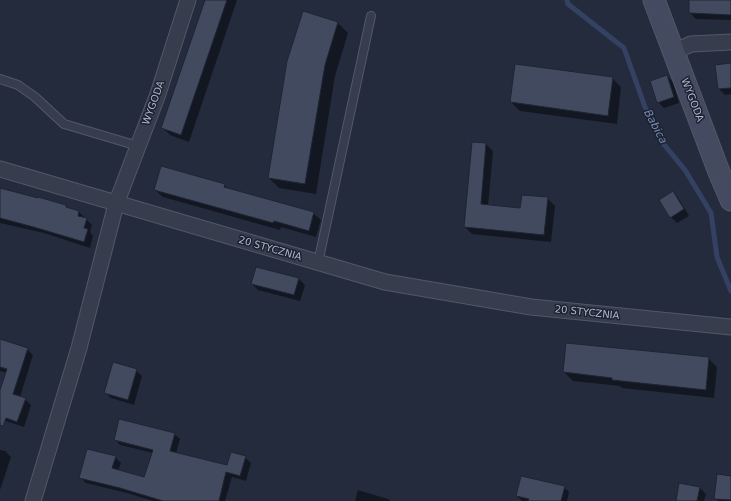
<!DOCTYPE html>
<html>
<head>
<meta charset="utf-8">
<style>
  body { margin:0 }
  canvas { display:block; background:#232b3d }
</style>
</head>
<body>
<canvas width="731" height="501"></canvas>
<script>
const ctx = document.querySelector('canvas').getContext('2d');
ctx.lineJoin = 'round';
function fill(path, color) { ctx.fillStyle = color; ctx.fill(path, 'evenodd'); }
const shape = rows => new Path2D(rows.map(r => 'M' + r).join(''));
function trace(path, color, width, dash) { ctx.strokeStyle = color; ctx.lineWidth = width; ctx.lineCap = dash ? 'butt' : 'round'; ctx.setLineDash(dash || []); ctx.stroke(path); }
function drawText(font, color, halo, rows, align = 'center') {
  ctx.font = font + ' "DejaVu Sans",sans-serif'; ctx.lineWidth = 3; ctx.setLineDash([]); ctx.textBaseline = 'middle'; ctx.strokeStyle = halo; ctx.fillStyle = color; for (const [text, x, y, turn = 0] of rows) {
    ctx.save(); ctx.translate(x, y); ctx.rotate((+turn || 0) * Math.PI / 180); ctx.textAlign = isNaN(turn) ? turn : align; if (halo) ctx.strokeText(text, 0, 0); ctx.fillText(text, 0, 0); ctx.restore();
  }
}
fill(shape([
  [206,0,237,0,189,142,170,135,162,127],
  [690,0,731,0,731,20,696,19,690,13],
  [338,23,348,33,335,76,316,194,279,188,269,178],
  [731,64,731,94,725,95,719,89],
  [667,76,673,82,679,103,664,108,658,102],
  [612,78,621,87,617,124,520,111,511,102],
  [486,144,493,151,488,206,521,209,547,198,555,206,551,242,472,234,465,227],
  [224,185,229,189,313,213,321,220,316,237,281,227,280,230,163,197,155,190],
  [0,190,66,206,69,209,79,212,92,225,90,232,93,236,90,248,44,233,0,223],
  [673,192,679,199,689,216,677,223,671,217],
  [299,279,305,285,300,301,258,290,252,284],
  [0,340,27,349,33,355,20,397,25,399,31,405,24,427,0,419,0,393,7,373,0,371],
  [708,358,717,367,714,398,622,388,620,386,573,381,564,372],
  [136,370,142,376,134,405,111,398,105,392],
  [174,434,180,439,176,453,228,466,245,457,251,463,246,481,232,477,225,501,153,501,127,493,86,483,80,477,115,457,121,463,118,471,145,478,153,453,120,445,115,439],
  [0,450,5,451,11,457,0,490],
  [731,477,731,501,718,501,715,498],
  [564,487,569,492,567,501,522,501,517,496],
  [700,488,706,494,704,501,679,501],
  [358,490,388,499,391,501,355,501]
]), '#0007');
trace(shape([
  [567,0,568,4,624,48,645,107,661,141,685,170,711,213,717,257,731,291]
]), '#344163', 5);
const building = shape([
  [205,0,227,0,181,135,161,128,205,0],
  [689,0,731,0,731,15,689,13,689,0],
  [303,11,338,22,325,65,305,184,268,178,287,61,303,11],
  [731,63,731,88,718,89,715,65,731,63],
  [515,64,613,77,608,116,510,102,515,64],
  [667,75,674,97,657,103,650,81,667,75],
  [472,142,486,143,481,204,520,208,522,195,548,197,544,235,464,227,472,142],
  [161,166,225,184,224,187,314,212,309,231,274,221,273,223,154,190,161,166],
  [0,188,38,198,38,197,66,205,66,207,79,211,78,216,87,218,84,228,88,229,84,242,37,228,0,218,0,188],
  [673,191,684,209,670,218,659,200,673,191],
  [256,267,299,278,294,295,251,284,256,267],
  [0,339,28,348,13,394,26,398,17,422,6,418,3,426,0,425,0,390,7,369,0,367,0,339],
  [566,343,709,357,706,390,612,380,612,378,563,372,566,343],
  [113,362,137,369,128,400,104,393,113,362],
  [119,419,175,433,170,451,227,465,231,452,246,456,240,476,226,472,219,501,163,501,120,488,79,478,87,449,116,456,112,468,144,477,153,450,114,440,119,419],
  [717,474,731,476,731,500,714,499,717,474],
  [521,476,565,486,561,501,528,501,529,499,516,496,521,476],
  [679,483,700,487,697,501,676,501,679,483]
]);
fill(building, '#414a5f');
trace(building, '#1e2434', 1);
const lane = shape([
  [0,79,18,85,35,97,64,124,138,146],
  [318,263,371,16]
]);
const street = shape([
  [674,52,691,44,731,42],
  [0,169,385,282,531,307,731,327],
  [33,501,79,348,116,204,158,94,188,0]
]);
const secondary = shape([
  [654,0,719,172,731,200]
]);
trace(lane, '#525868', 10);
trace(street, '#525868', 17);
trace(secondary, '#525868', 23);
trace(lane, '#373d4d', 8);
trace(street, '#373d4d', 15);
trace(secondary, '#444b60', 21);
drawText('10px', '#b2b8c9', '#1c2232', [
  ["WYGODA",692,100,69],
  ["WYGODA",154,103,-70],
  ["20 STYCZNIA",270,249,16],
  ["20 STYCZNIA",587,313,6]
]);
drawText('italic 11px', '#798ab2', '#1c2232', [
  ["Babica",655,127,62]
]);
</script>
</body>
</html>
